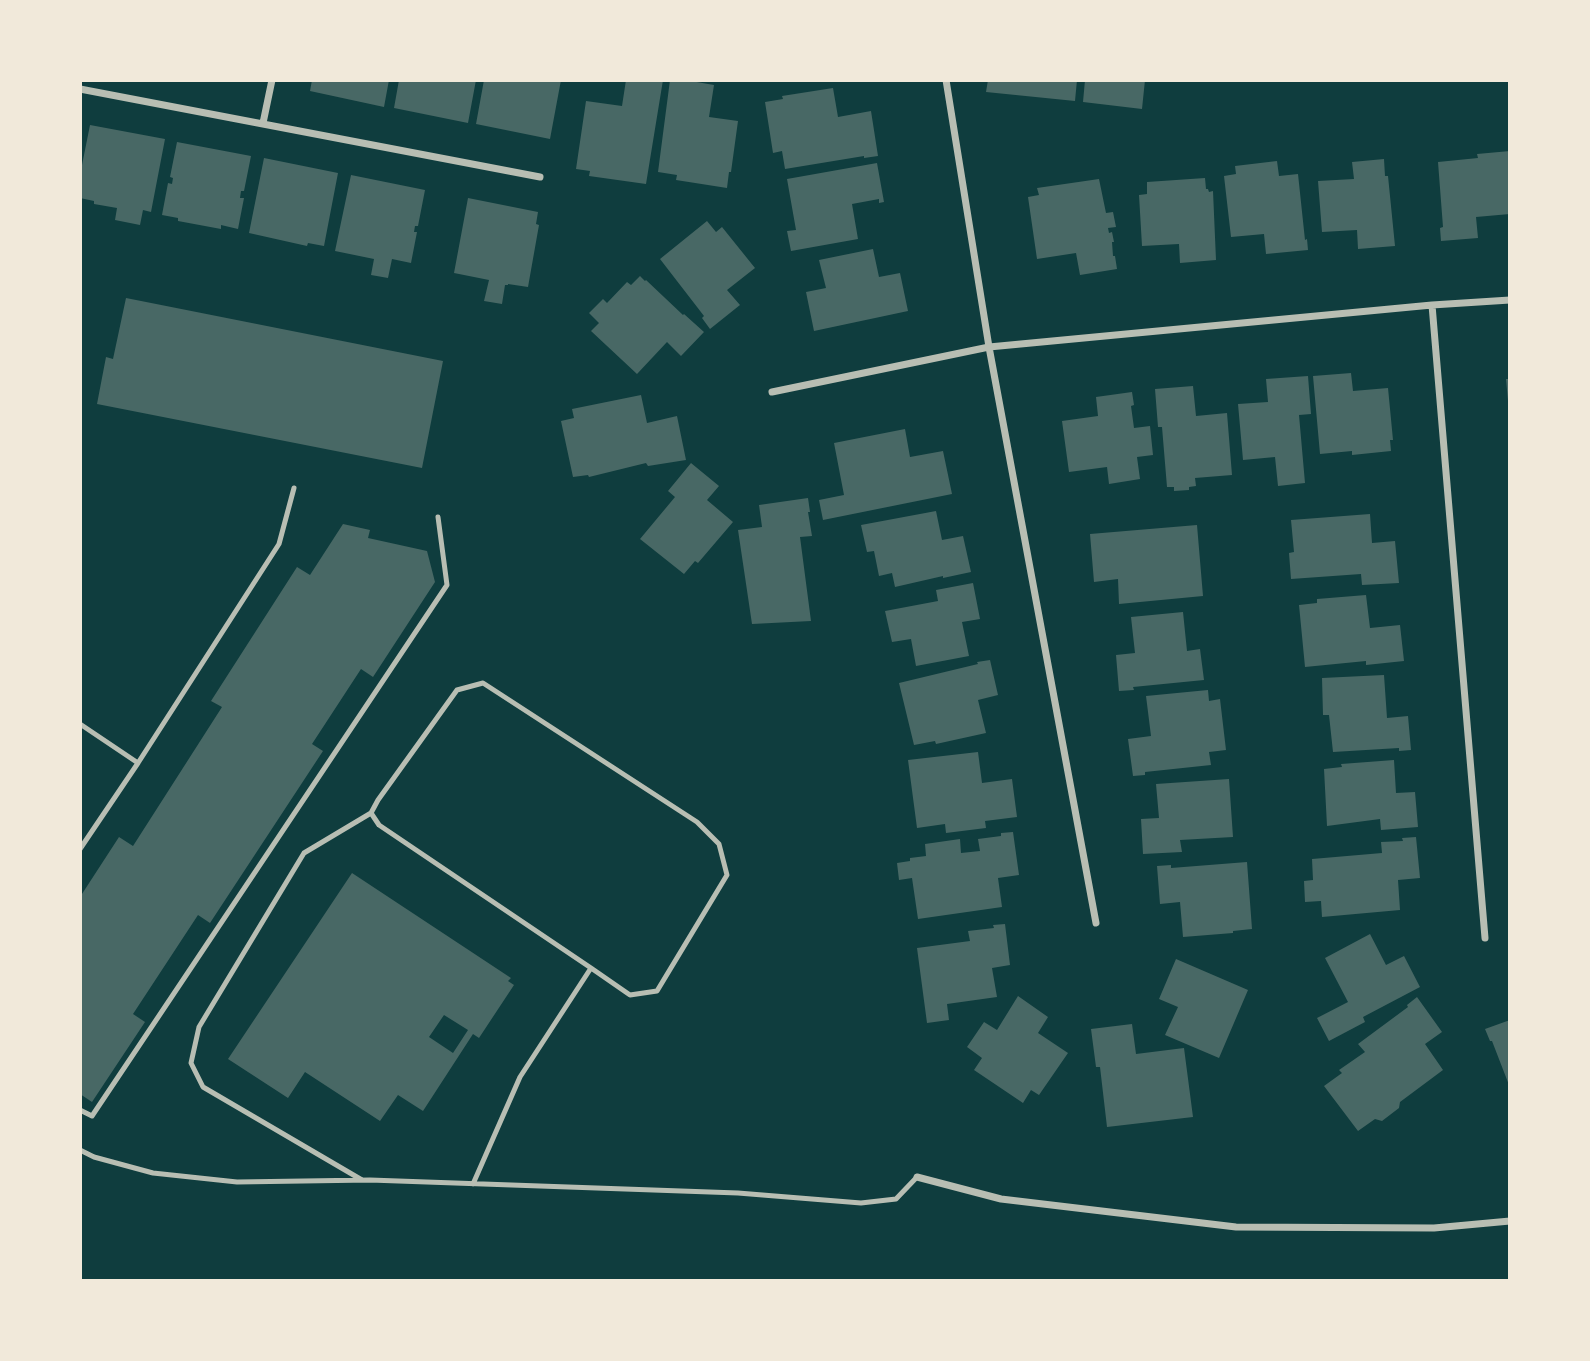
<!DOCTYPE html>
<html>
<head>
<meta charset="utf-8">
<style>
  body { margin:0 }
  #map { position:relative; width:1590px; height:1361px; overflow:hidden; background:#0f3d3e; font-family:Manrope,sans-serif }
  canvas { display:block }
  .frame { position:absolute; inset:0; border:82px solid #f1e9da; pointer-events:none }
</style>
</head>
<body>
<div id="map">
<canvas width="1590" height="1361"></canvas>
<div class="frame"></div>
</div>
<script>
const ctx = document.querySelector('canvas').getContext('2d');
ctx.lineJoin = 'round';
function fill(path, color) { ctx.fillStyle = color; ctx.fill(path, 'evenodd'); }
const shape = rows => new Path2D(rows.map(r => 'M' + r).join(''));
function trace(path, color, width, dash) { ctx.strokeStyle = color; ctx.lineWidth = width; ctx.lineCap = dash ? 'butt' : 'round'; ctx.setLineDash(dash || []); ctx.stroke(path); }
fill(shape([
  [312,80,389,80,384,107,310,91],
  [399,80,476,80,468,123,394,108],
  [484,80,561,80,550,139,476,124],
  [626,80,663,80,646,184,589,176,590,171,576,169,586,101,622,106],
  [670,80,685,80,714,85,709,117,738,121,731,172,729,172,727,188,676,180,677,175,658,172],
  [988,80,1077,80,1075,101,986,92],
  [1085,80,1145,80,1142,109,1083,102],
  [833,88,838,117,871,111,878,156,864,158,864,156,785,169,782,151,773,153,765,102,783,99,782,96],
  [90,125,165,139,151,212,143,210,140,225,115,220,117,208,94,204,94,201,80,198,80,175],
  [177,142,251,156,244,191,241,191,240,198,244,198,238,229,221,225,221,229,178,221,178,218,162,215,168,183,172,184,173,178,170,177],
  [1510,151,1510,214,1476,217,1478,238,1441,241,1440,228,1443,227,1438,162,1478,158,1477,154],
  [264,158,338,173,324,246,308,243,307,246,249,233],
  [1384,159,1385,176,1388,176,1395,246,1358,249,1357,230,1322,232,1318,181,1354,179,1352,162],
  [1277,161,1279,176,1298,174,1305,240,1307,239,1308,250,1266,254,1264,234,1231,237,1224,176,1236,174,1235,166],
  [877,163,884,202,879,203,879,199,852,204,858,239,791,251,787,231,796,230,787,179],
  [351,175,425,190,418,226,415,226,414,232,417,232,411,263,392,259,388,278,371,275,374,259,335,251],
  [1205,178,1206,189,1208,189,1209,192,1213,191,1216,260,1180,263,1179,244,1142,246,1139,195,1147,194,1147,182],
  [1099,179,1106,213,1113,212,1116,227,1108,228,1109,233,1112,232,1114,242,1112,242,1113,256,1115,256,1117,269,1080,275,1076,253,1037,259,1028,197,1039,195,1037,188],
  [468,198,538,212,536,224,539,225,528,287,508,284,508,285,505,285,502,304,484,301,489,280,454,273],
  [707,221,716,232,722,227,755,268,727,290,740,305,710,329,702,318,704,316,660,259],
  [873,249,879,277,900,273,908,311,814,331,806,292,826,288,819,260],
  [640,276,645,281,646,280,683,315,684,314,704,332,681,356,667,342,637,374,591,331,599,323,589,313,603,299,607,303,627,282,631,285],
  [126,298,443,361,422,468,97,404,106,357,113,359],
  [1351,373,1353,391,1388,388,1393,440,1390,440,1391,451,1352,455,1352,451,1320,454,1313,376],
  [1308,376,1311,414,1299,415,1305,483,1278,486,1275,457,1243,460,1238,404,1268,402,1266,379],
  [1506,379,1510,379,1510,401,1508,401],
  [1193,386,1196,416,1227,413,1232,475,1195,478,1196,486,1189,487,1189,490,1174,491,1174,487,1167,487,1162,427,1158,427,1155,389],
  [1132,392,1134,405,1131,406,1134,428,1150,426,1153,455,1137,457,1140,479,1109,484,1107,467,1069,472,1062,421,1098,416,1096,397],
  [641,395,647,423,677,416,686,460,648,466,646,463,589,477,588,475,573,477,561,421,574,418,572,409],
  [905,429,910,457,943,451,952,494,823,520,819,500,844,495,834,443],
  [691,463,719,486,707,500,733,522,698,563,695,561,684,574,640,539,675,497,668,491],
  [808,498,810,512,808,512,812,536,800,537,811,621,752,624,738,530,762,527,759,505],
  [936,511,942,540,963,536,971,572,943,578,943,576,895,587,892,573,879,576,874,551,867,552,861,525],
  [1370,514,1372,543,1395,541,1399,583,1362,585,1361,574,1291,579,1289,553,1294,552,1291,520],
  [343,524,370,530,368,538,427,551,435,582,373,677,361,669,312,744,323,751,210,923,198,915,133,1014,145,1022,92,1102,80,1094,80,897,119,837,133,846,222,707,211,701,297,567,310,575],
  [1197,525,1203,596,1119,604,1118,579,1094,582,1090,534],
  [973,583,980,619,962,622,969,656,916,666,911,639,892,642,885,611,938,601,936,590],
  [1366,595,1370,628,1400,625,1404,661,1366,665,1366,661,1305,667,1299,605,1317,603,1317,599],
  [1183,612,1187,651,1200,649,1204,680,1133,687,1134,690,1119,691,1116,655,1135,653,1131,617],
  [990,660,998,695,978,700,986,733,936,744,935,741,914,745,899,683,978,664,977,662],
  [1384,675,1387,718,1408,716,1411,750,1399,751,1399,748,1333,752,1329,715,1323,715,1322,678],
  [1208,690,1209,701,1220,699,1226,750,1209,752,1211,765,1145,772,1145,775,1133,776,1128,739,1151,736,1146,696],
  [978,752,982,783,1012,779,1017,817,985,821,986,828,946,833,945,824,917,828,908,760],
  [1394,760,1396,793,1415,792,1418,827,1381,830,1380,819,1327,826,1324,769,1342,767,1341,764],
  [1229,779,1233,837,1180,840,1182,852,1143,854,1141,819,1159,818,1156,784],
  [1013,832,1019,875,998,878,1002,907,918,919,912,878,899,880,897,863,910,861,910,858,926,856,925,844,960,839,961,853,980,851,978,839,1001,836,1001,833],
  [1416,837,1420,878,1398,880,1400,910,1322,917,1321,901,1305,902,1304,881,1313,880,1312,859,1382,853,1381,842,1403,841,1402,838],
  [1247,862,1252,929,1233,931,1233,933,1183,937,1180,902,1160,904,1157,866,1171,865,1171,868],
  [352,873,511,978,508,981,514,985,479,1038,473,1034,423,1111,398,1095,380,1121,305,1072,288,1098,228,1059],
  [444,1015,468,1030,453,1053,429,1037],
  [1005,924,1010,965,992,968,997,997,947,1004,949,1020,927,1023,917,948,970,941,968,931,994,928,993,925],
  [1370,934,1386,965,1404,956,1420,987,1363,1017,1365,1022,1329,1041,1317,1018,1348,1002,1325,958],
  [1176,959,1248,990,1219,1058,1165,1035,1178,1007,1159,999],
  [1018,996,1048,1017,1038,1033,1068,1053,1039,1095,1031,1090,1023,1103,974,1070,982,1058,967,1047,984,1022,997,1030],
  [1417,997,1442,1032,1425,1044,1443,1070,1400,1102,1399,1108,1382,1121,1375,1119,1358,1131,1324,1086,1342,1073,1339,1070,1365,1052,1358,1044,1408,1007,1407,1005],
  [1510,1020,1510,1085,1509,1085,1492,1041,1490,1041,1485,1029],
  [1132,1024,1136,1054,1184,1048,1193,1117,1107,1127,1100,1067,1096,1067,1091,1029]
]), '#486865');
trace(shape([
  [80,724,138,763,80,849],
  [138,763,279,544,294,488],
  [80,1110,92,1116,447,585,438,517],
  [80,1150,94,1157,153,1173,237,1182,370,1180,738,1193,861,1203,896,1199,917,1177],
  [362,1180,203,1087,191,1063,199,1027,304,853,371,813],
  [473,1184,520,1077,591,968,630,995,657,991,727,875,719,844,697,822,483,683,457,690,378,800,371,813,379,825,591,968]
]), '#b8beb3', 5);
trace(shape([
  [946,80,989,347,1096,923],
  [80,89,540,177],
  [263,123,272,80],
  [1432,305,1485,938],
  [772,392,989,347,1432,305,1510,300],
  [917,1177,1001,1199,1236,1227,1434,1228,1510,1221]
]), '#b8beb3', 7);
</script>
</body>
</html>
